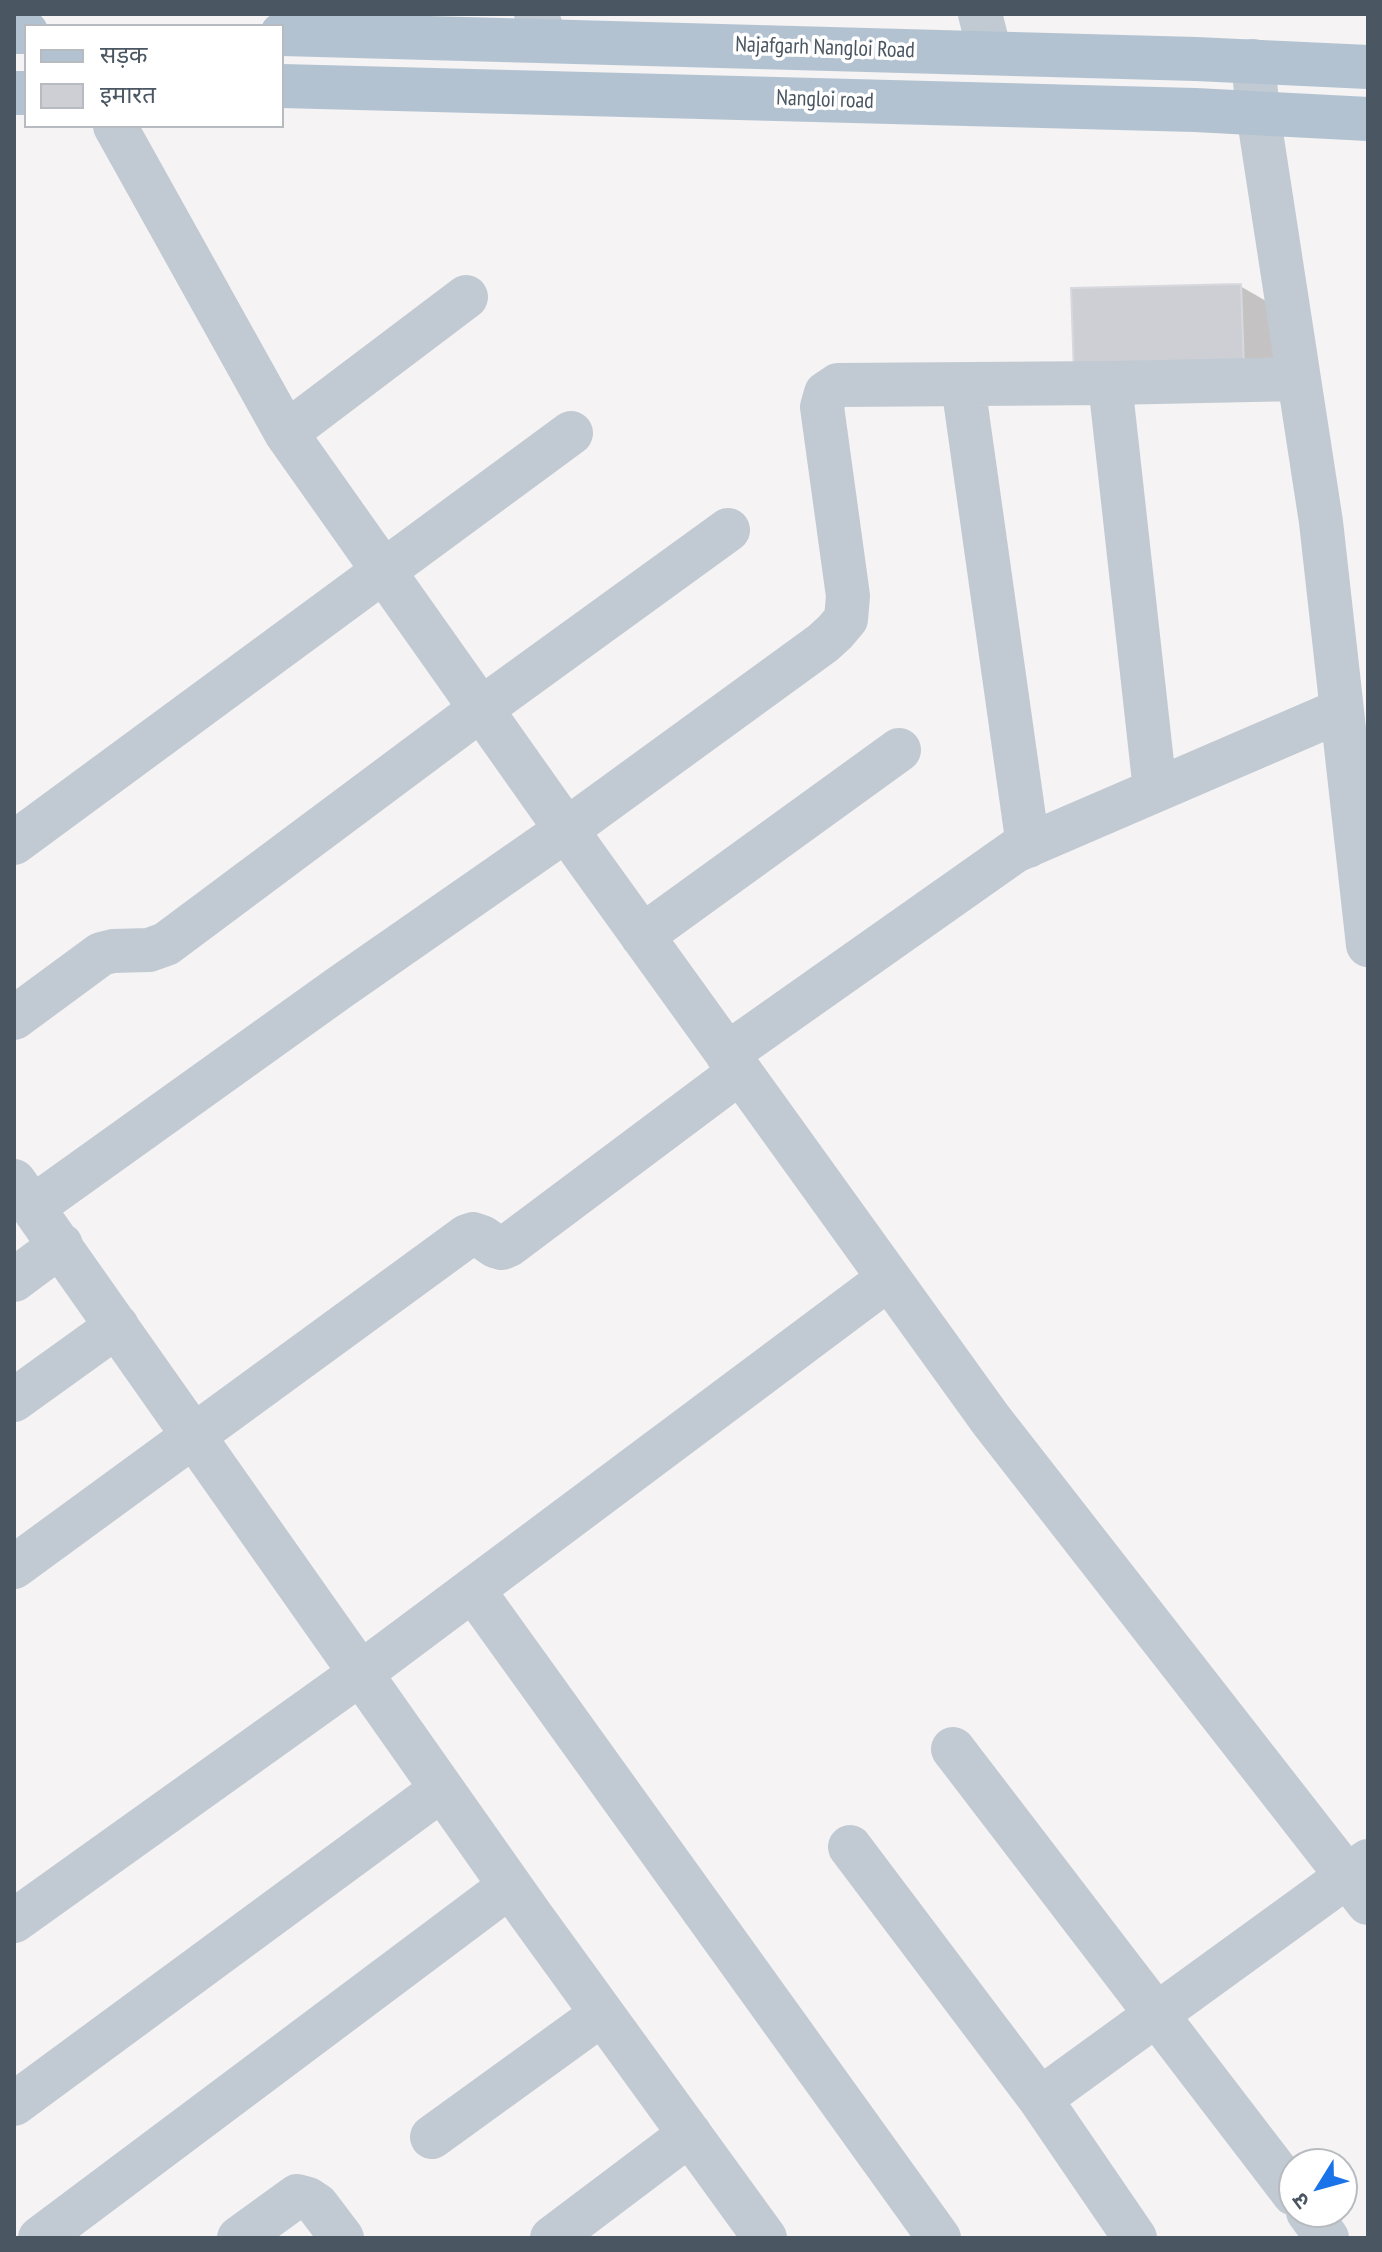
<!DOCTYPE html>
<html>
<head>
<meta charset="utf-8">
<style>
  body { margin:0 }
  #map { position:relative; width:1382px; height:2252px; overflow:hidden; background:#f5f3f3; font-family:"PT Sans Narrow","Noto Sans Devanagari",sans-serif }
  canvas { display:block }
  .frame { position:absolute; inset:0; border:16px solid #4a5661; pointer-events:none }
  .legend { position:absolute; left:24px; top:24px; width:260px; height:104px; box-sizing:border-box; background:#fff; border:2px solid #b7bbc0; margin:0; padding:10px 14px; list-style:none; font-size:24px; color:#4a5661 }
  .legend li { display:flex; align-items:center; gap:16px; height:40px }
  .legend b { width:40px; border:2px solid #b7bbc0 }
  .north { position:absolute; left:1278px; top:2148px; width:80px; height:80px; box-sizing:border-box; background:#fff; border:2px solid #b7bbc0; border-radius:50%; rotate:233deg; font-size:22px; font-weight:700; line-height:32px; text-align:center; color:#4a5661 }
  .north::after { content:''; display:block; margin:auto; width:28px; height:36px; background:#1a73e8; clip-path:polygon(50% 0,100% 100%,50% 72%,0 100%) }
</style>
</head>
<body>
<div id="map">
<canvas width="1382" height="2252"></canvas>
<div class="frame"></div>
<ul class="legend">
<li><b style="height:10px;background:#b3c2d1"></b>सड़क</li>
<li><b style="height:22px;background:#cdcfd5"></b>इमारत</li>
</ul>
<div class="north">उ</div>
</div>
<script>
const ctx = document.querySelector('canvas').getContext('2d');
ctx.lineJoin = 'round';
function fill(path, color) { ctx.fillStyle = color; ctx.fill(path, 'evenodd'); }
const shape = rows => new Path2D(rows.map(r => 'M' + r).join(''));
function trace(path, color, width, dash) { ctx.strokeStyle = color; ctx.lineWidth = width; ctx.lineCap = dash ? 'butt' : 'round'; ctx.setLineDash(dash || []); ctx.stroke(path); }
function drawText(font, color, halo, rows, align = 'center') {
  ctx.font = font + ' "PT Sans Narrow",sans-serif'; ctx.lineWidth = 7; ctx.setLineDash([]); ctx.textBaseline = 'middle'; ctx.strokeStyle = halo; ctx.fillStyle = color; for (const [text, x, y, turn = 0] of rows) {
    ctx.save(); ctx.translate(x, y); ctx.rotate((+turn || 0) * Math.PI / 180); ctx.textAlign = isNaN(turn) ? turn : align; if (halo) ctx.strokeText(text, 0, 0); ctx.fillText(text, 0, 0); ctx.restore();
  }
}
fill(shape([
  [1240,286,1273,305,1275,387,1109,391]
]), '#0003');
const building = shape([
  [1241,284,1244,370,1074,374,1071,288,1241,284]
]);
fill(building, '#cdcfd5');
trace(building, '#d7d9de', 2);
trace(shape([
  [536,14,546,40],
  [980,14,990,53],
  [1253,61,1258,113,1321,522,1368,945],
  [115,126,286,433,587,859,991,1420,1368,1903],
  [1110,383,1155,790],
  [963,385,1028,846],
  [286,433,466,297],
  [14,843,571,433],
  [642,936,899,750],
  [14,1018,101,954,113,951,149,950,166,944,481,709,728,530],
  [727,1054,1015,851,1342,710],
  [14,1181,530,1914,765,2238],
  [33,1207,339,988,566,830,823,643,835,632,846,619,848,596,822,407,826,393,838,385,1110,383,1299,379],
  [14,1280,61,1245],
  [14,1400,117,1326],
  [14,1567,467,1236,473,1234,482,1237,495,1246,502,1248,509,1245,740,1072],
  [473,1590,939,2238],
  [953,1749,1294,2194],
  [850,1847,1040,2099,1135,2238],
  [14,1921,361,1673,888,1279],
  [1040,2099,1368,1861],
  [14,2104,442,1789],
  [432,2137,602,2014],
  [1308,2212,1327,2238],
  [40,2238,510,1886],
  [239,2238,297,2196,308,2199,317,2205,342,2238],
  [552,2238,690,2134]
]), '#c1cad2', 44);
trace(shape([
  [14,32,26,32],
  [282,34,1196,59,1368,67],
  [282,86,1195,110,1368,119],
  [14,93,26,93]
]), '#b3c2d1', 44);
drawText('22px', '#4a5661', '#fff', [
  ["Najafgarh Nangloi Road",825,48,2],
  ["Nangloi road",825,100,2]
]);
</script>
</body>
</html>
